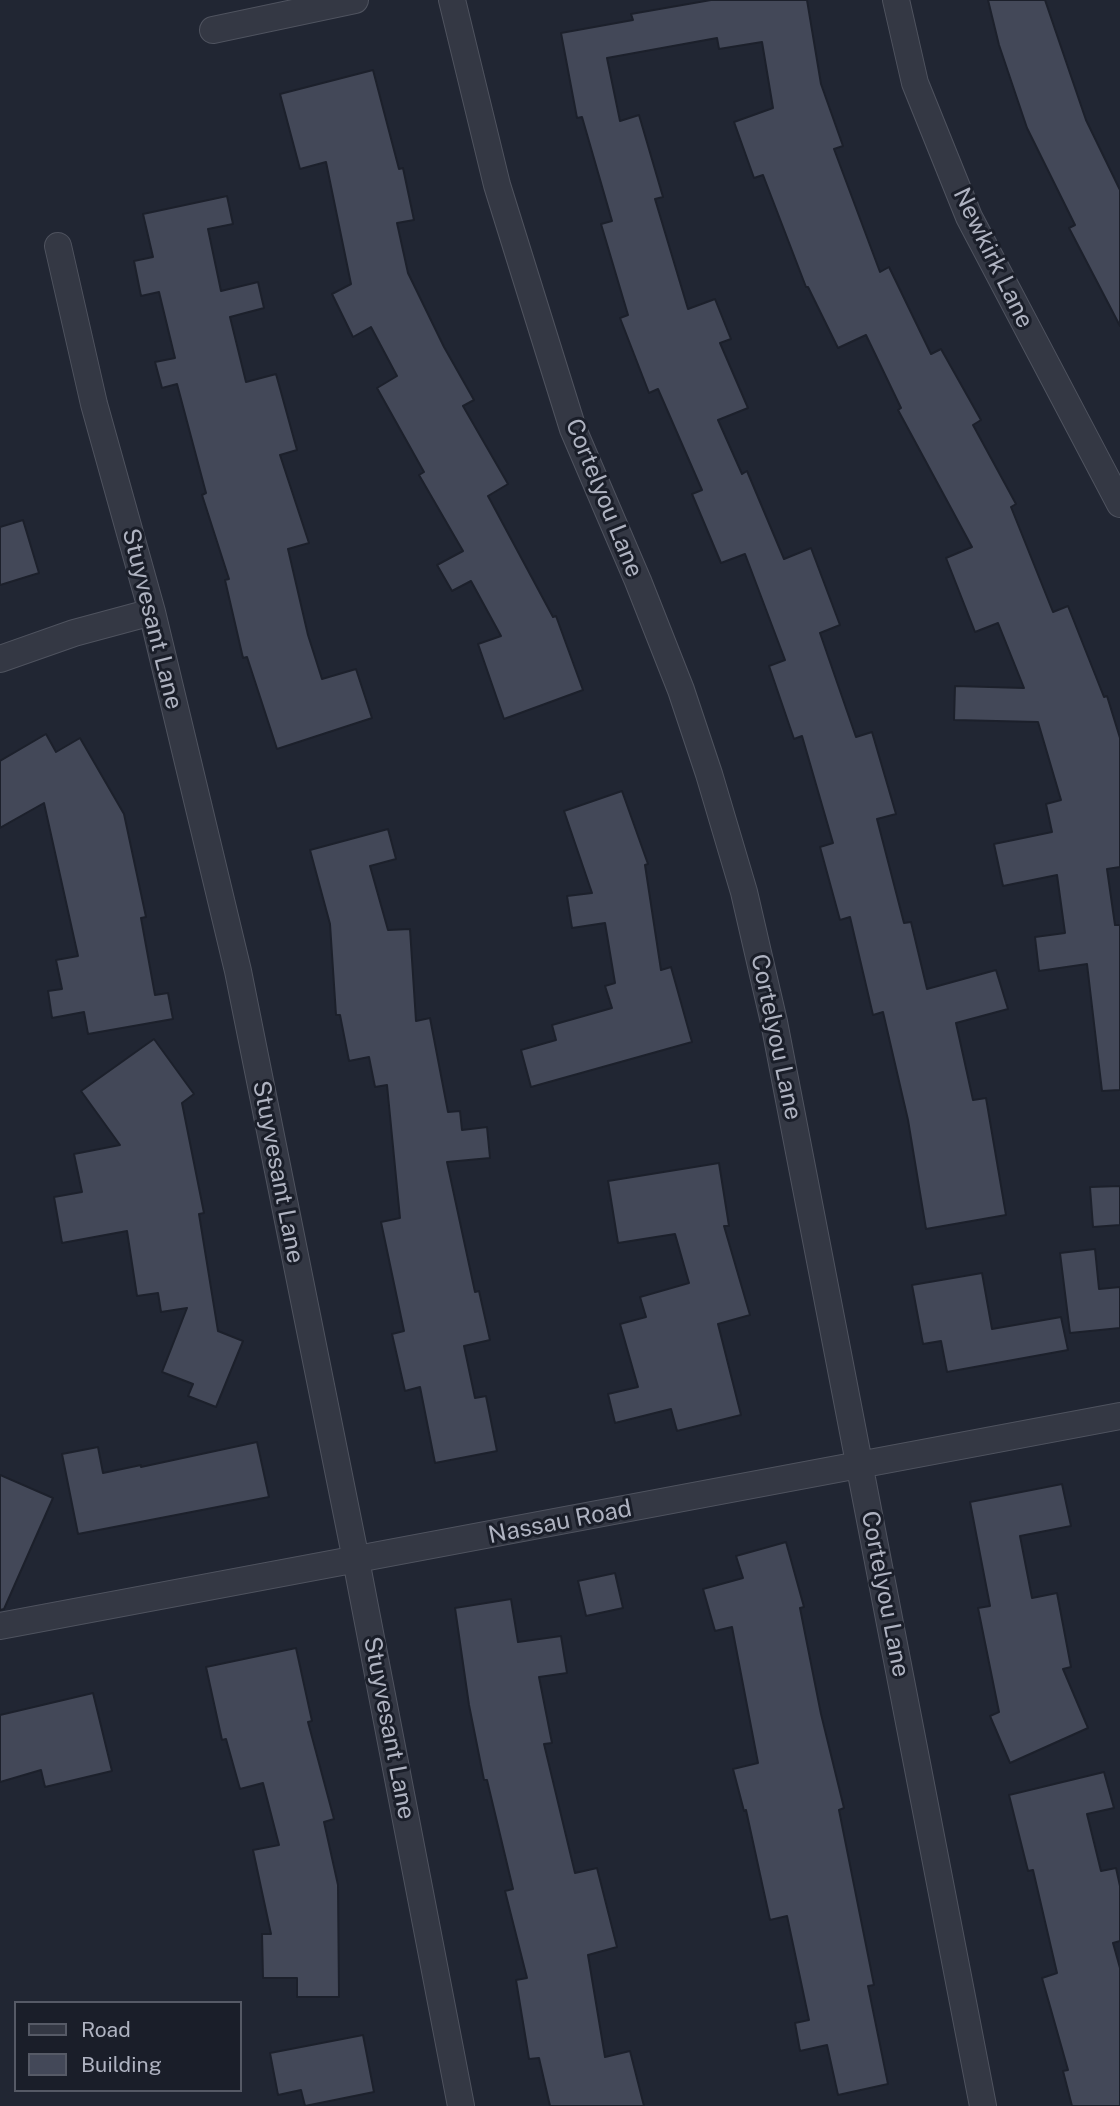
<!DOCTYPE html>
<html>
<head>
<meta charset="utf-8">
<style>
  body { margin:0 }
  #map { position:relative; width:1120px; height:2106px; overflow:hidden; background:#212633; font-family:"Public Sans",sans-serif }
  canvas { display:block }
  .legend { position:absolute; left:14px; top:2001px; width:228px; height:91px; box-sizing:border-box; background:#1a1e29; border:2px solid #565a66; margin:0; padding:9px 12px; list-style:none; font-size:21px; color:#afb3c1 }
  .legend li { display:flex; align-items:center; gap:14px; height:35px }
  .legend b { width:35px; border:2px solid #565a66 }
</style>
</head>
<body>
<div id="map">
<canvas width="1120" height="2106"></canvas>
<ul class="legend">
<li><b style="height:9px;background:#343844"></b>Road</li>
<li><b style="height:19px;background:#434858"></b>Building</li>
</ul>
</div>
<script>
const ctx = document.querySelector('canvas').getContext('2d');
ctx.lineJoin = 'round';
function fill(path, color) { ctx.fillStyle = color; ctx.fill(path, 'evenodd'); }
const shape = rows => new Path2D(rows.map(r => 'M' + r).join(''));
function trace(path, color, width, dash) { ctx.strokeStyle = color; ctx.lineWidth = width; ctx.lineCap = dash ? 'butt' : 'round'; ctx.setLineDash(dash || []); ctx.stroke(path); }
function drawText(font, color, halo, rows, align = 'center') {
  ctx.font = font + ' "Public Sans",sans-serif'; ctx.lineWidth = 6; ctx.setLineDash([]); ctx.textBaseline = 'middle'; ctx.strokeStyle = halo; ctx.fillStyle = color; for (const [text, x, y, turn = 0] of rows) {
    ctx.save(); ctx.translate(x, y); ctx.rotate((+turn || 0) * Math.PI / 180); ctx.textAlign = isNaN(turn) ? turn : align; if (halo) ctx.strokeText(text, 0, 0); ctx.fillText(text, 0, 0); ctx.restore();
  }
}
const building = shape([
  [711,0,807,0,821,84,843,146,834,149,880,272,889,267,931,354,941,349,981,420,973,425,1016,504,1011,507,1053,612,1068,606,1104,697,1107,696,1120,738,1120,867,1107,869,1115,925,1120,925,1120,1090,1102,1091,1087,964,1039,971,1035,937,1065,933,1057,875,1003,886,994,844,1052,832,1046,804,1061,800,1038,722,954,720,955,686,1024,688,998,623,975,632,946,558,972,547,898,410,901,408,866,335,838,348,808,287,806,287,763,175,754,178,734,122,773,108,762,42,719,49,717,38,607,58,620,121,639,115,663,197,655,199,688,309,715,299,731,339,720,343,748,408,718,420,742,474,747,471,784,559,811,548,840,625,820,633,856,737,872,732,896,814,877,819,904,923,911,922,927,989,996,970,1008,1009,956,1023,973,1100,986,1098,1006,1215,926,1229,908,1120,883,1012,873,1015,850,917,840,920,820,847,833,843,802,736,794,739,769,666,785,660,745,554,721,563,692,494,702,490,658,389,649,393,620,318,628,315,601,224,612,221,582,117,577,118,561,33,633,20,631,14,711,0],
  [988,0,1045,0,1086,120,1120,190,1120,326,1069,228,1075,225,1027,128,999,45,988,0],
  [373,70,399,169,403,168,414,220,397,223,408,273,444,347,474,400,463,406,508,484,488,496,553,617,556,616,583,690,504,719,478,644,501,636,471,581,452,591,437,565,463,551,419,475,424,472,377,388,397,376,371,327,353,337,332,294,351,284,326,162,300,169,280,94,373,70],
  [227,196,233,224,208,229,221,291,258,282,264,308,230,317,246,382,276,374,297,450,280,455,309,543,288,549,308,635,322,679,356,669,372,718,277,749,247,657,243,658,225,580,229,579,202,495,206,493,177,384,162,388,155,362,175,358,159,292,141,296,134,261,153,257,143,214,227,196],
  [23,520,39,573,0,585,0,527,23,520],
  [46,734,56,752,80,738,124,814,146,917,141,918,155,995,168,993,173,1019,88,1034,84,1012,52,1018,48,991,62,989,56,960,78,956,44,803,0,828,0,761,46,734],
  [622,791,648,864,645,865,661,970,671,967,692,1042,531,1087,521,1050,556,1040,552,1025,612,1008,605,986,615,983,605,923,572,928,567,896,592,893,564,811,622,791],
  [388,829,396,859,370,866,388,930,410,929,416,1021,430,1018,448,1112,460,1111,462,1130,487,1127,490,1158,447,1162,475,1292,479,1291,490,1340,464,1346,475,1398,486,1396,497,1451,435,1463,420,1387,405,1391,392,1334,404,1331,381,1222,400,1218,387,1085,375,1087,369,1057,349,1061,340,1015,336,1015,330,924,310,850,388,829],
  [154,1039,194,1094,182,1103,204,1213,199,1214,218,1331,243,1341,216,1407,188,1396,193,1384,162,1372,187,1308,161,1312,158,1293,137,1296,127,1231,62,1243,54,1197,82,1192,74,1154,120,1145,81,1091,154,1039],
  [719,1163,729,1226,724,1226,750,1315,718,1324,741,1415,677,1431,671,1409,615,1423,608,1394,638,1387,620,1324,646,1317,640,1297,689,1283,675,1234,618,1243,608,1181,719,1163],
  [1120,1186,1120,1225,1093,1227,1090,1187,1120,1186],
  [1095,1249,1099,1289,1120,1287,1120,1328,1070,1333,1060,1253,1095,1249],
  [982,1273,992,1329,1061,1317,1068,1350,947,1372,941,1341,923,1344,912,1285,982,1273],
  [257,1442,269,1497,78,1534,62,1454,98,1447,103,1473,141,1465,141,1467,257,1442],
  [0,1475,53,1498,4,1609,0,1610,0,1475],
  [1062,1484,1071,1526,1020,1536,1032,1598,1057,1593,1071,1667,1063,1669,1088,1728,1010,1763,990,1716,999,1712,978,1608,990,1606,970,1502,1062,1484],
  [786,1542,804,1607,800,1608,821,1714,844,1808,839,1810,874,1985,868,1986,888,2084,838,2095,827,2045,800,2051,795,2023,809,2020,787,1916,770,1920,746,1810,744,1811,733,1769,758,1763,732,1627,715,1631,703,1589,743,1578,736,1556,786,1542],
  [615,1573,623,1608,586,1616,578,1581,615,1573],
  [511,1599,518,1642,561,1636,567,1673,539,1677,552,1743,544,1744,575,1873,597,1868,617,1947,588,1955,605,2057,630,2051,644,2106,550,2106,539,2058,529,2059,516,1980,527,1978,505,1891,513,1889,487,1780,484,1780,469,1705,455,1608,511,1599],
  [296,1648,312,1721,308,1722,334,1819,324,1822,338,1885,339,1997,297,1997,297,1978,263,1978,262,1934,271,1934,253,1850,279,1845,263,1783,240,1789,226,1739,222,1740,206,1667,296,1648],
  [93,1693,112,1771,45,1787,41,1770,0,1782,0,1715,93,1693],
  [1104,1772,1114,1808,1087,1814,1101,1871,1116,1868,1120,1886,1120,1941,1113,1943,1120,1968,1120,2106,1072,2106,1063,2071,1068,2070,1042,1978,1057,1973,1033,1870,1028,1871,1009,1795,1104,1772],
  [363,2035,374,2092,305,2106,301,2090,278,2095,270,2053,363,2035]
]);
fill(building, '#434858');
trace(building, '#1c202b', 2);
const street = shape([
  [452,0,497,185,573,429,638,581,681,690,709,774,744,892,774,1022,983,2106],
  [896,0,915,83,969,217,1120,504],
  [213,30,355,0],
  [58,246,94,404,152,612,238,971,356,1560,461,2106],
  [0,659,74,633,152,612],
  [0,1626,1120,1416]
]);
trace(street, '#4f535f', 28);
trace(street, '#343844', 26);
drawText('24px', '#afb3c1', '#1a1e29', [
  ["Newkirk Lane",993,258,64],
  ["Cortelyou Lane",604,498,68],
  ["Stuyvesant Lane",152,619,76],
  ["Cortelyou Lane",776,1037,78],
  ["Stuyvesant Lane",278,1172,79],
  ["Nassau Road",560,1522,-11],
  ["Cortelyou Lane",885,1594,79],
  ["Stuyvesant Lane",389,1728,79]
]);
</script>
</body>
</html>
